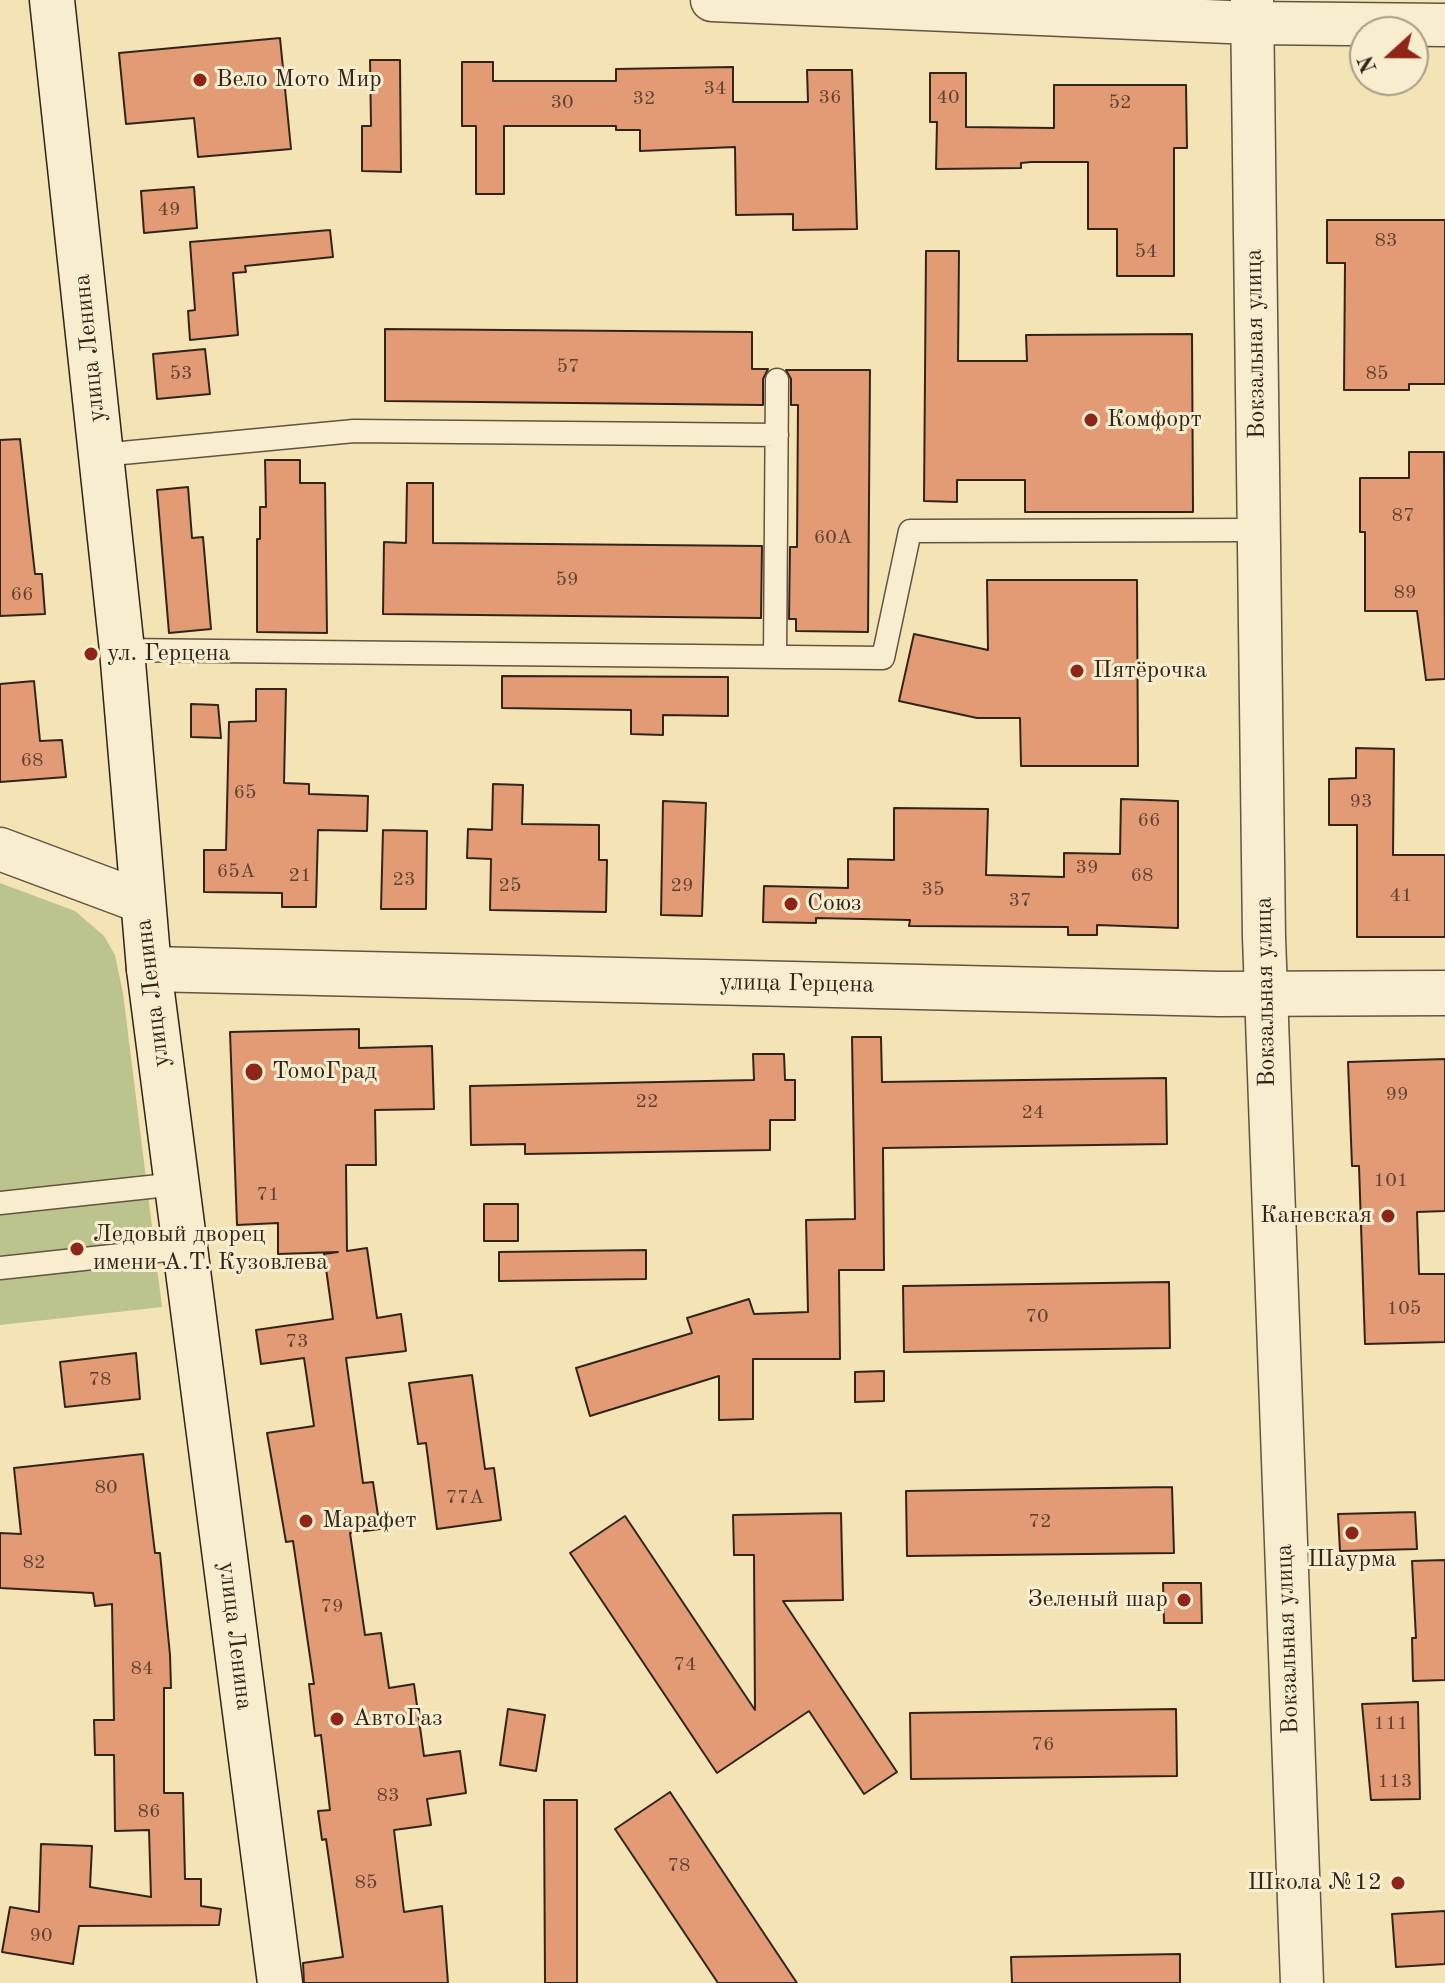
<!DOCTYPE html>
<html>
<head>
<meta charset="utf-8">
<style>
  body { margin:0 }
  #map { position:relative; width:1445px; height:1983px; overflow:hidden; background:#f4e3b4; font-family:"Old Standard TT",serif }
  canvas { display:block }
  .north { position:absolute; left:1349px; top:16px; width:80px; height:80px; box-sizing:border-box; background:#f8edce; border:2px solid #a89d86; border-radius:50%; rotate:249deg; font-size:22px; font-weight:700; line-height:32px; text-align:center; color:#31251b }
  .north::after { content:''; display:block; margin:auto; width:28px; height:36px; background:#8f2418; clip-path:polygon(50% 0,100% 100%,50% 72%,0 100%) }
</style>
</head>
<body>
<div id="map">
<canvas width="1445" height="1983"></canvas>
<div class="north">N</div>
</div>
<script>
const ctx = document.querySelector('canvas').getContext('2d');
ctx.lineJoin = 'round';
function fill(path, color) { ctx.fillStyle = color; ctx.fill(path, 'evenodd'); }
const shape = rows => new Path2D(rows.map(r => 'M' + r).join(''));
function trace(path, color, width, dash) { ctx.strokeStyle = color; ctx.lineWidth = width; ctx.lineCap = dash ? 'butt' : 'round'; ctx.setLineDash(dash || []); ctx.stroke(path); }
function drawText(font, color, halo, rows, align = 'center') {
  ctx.font = font + ' "Old Standard TT",serif'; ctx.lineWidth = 6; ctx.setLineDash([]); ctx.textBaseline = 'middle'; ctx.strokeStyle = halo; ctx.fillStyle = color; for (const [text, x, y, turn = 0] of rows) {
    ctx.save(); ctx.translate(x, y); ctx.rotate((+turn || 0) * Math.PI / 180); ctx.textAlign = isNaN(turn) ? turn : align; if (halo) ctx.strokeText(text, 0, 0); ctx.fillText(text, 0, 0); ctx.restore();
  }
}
fill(shape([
  [0,883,75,911,104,936,115,955,123,993,162,1307,0,1325]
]), '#bbc48d');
const building = shape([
  [280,38,291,149,198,157,194,118,126,124,119,53,280,38],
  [370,60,400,60,401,172,362,171,362,126,371,126,370,60],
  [462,62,493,62,493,81,616,81,616,69,733,67,733,102,808,102,807,70,852,70,857,229,793,230,793,214,736,215,735,147,640,151,640,130,616,130,616,126,504,126,504,194,476,194,476,126,462,126,462,62],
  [930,73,966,73,966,127,1054,128,1054,85,1186,85,1187,148,1174,148,1174,276,1117,276,1117,229,1088,229,1088,162,1031,162,1021,163,1021,168,936,169,937,122,930,122,930,73],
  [194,187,197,228,144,233,141,191,194,187],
  [1327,220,1445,220,1445,384,1409,384,1409,390,1344,390,1345,263,1327,263,1327,220],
  [330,230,333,257,245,266,246,272,233,273,238,335,190,340,188,311,195,310,190,242,330,230],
  [926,251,959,251,958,361,1027,361,1026,335,1192,334,1193,512,1025,512,1025,480,957,480,957,502,924,501,926,251],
  [385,329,752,332,752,369,768,369,763,379,763,405,385,401,385,329],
  [205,349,210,394,157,399,153,354,205,349],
  [786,370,870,370,868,632,796,631,796,619,789,619,790,547,797,547,798,405,791,405,791,379,786,370],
  [20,439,35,574,42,574,45,614,0,616,0,440,20,439],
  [1409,452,1444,452,1445,679,1426,680,1417,611,1365,611,1365,532,1360,532,1360,478,1409,478,1409,452],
  [265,460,300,460,300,483,325,483,327,633,257,632,257,539,260,539,260,507,266,507,265,460],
  [407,483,433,483,433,543,762,546,761,618,383,614,384,542,406,543,407,483],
  [188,487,192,538,203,537,211,629,169,633,157,490,188,487],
  [987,580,1137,580,1138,766,1021,766,1020,718,977,718,899,701,914,634,988,650,987,580],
  [502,676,728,677,728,716,663,715,663,735,631,734,631,710,502,708,502,676],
  [34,681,40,741,62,740,66,777,0,782,0,684,34,681],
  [256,689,286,689,284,783,309,784,309,794,368,796,367,831,318,830,316,907,282,907,282,893,204,892,204,850,226,850,229,722,256,721,256,689],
  [191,704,218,705,221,738,191,737,191,704],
  [1356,748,1394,749,1393,855,1445,855,1445,937,1357,937,1357,825,1329,825,1329,779,1356,778,1356,748],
  [493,784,523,785,522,824,599,825,599,860,607,860,606,912,490,910,491,859,467,858,468,829,492,830,493,784],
  [1121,799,1178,801,1178,928,1097,925,1097,935,1068,935,1068,927,909,926,910,920,816,918,816,923,763,922,764,886,848,888,848,859,894,860,894,808,988,809,986,875,1064,877,1064,853,1120,854,1121,799],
  [663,801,706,803,702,916,661,915,663,801],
  [383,830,427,831,426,909,381,909,383,830],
  [359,1029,359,1048,432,1046,434,1109,375,1110,376,1165,346,1165,347,1251,367,1248,377,1318,401,1314,406,1351,346,1358,363,1483,373,1482,380,1529,350,1533,365,1635,381,1633,389,1688,414,1684,424,1756,460,1751,466,1793,427,1799,431,1825,394,1830,404,1912,442,1906,448,1983,304,1983,303,1963,343,1957,326,1839,322,1840,318,1811,330,1810,321,1735,315,1736,309,1684,314,1684,293,1541,286,1542,267,1433,314,1426,304,1358,261,1364,256,1330,333,1319,324,1254,338,1252,278,1254,278,1223,237,1225,230,1032,359,1029],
  [852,1037,881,1037,882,1082,1166,1078,1167,1144,883,1148,884,1270,839,1270,840,1359,753,1359,753,1419,719,1420,719,1376,590,1416,576,1368,692,1333,687,1318,749,1299,754,1314,808,1312,806,1220,855,1219,852,1037],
  [753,1054,784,1054,785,1080,795,1080,795,1120,770,1120,770,1150,525,1154,525,1144,471,1145,470,1086,754,1080,753,1054],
  [1445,1059,1445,1211,1417,1212,1419,1274,1445,1274,1445,1342,1365,1344,1359,1166,1352,1166,1348,1062,1445,1059],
  [484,1204,518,1204,518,1241,484,1241,484,1204],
  [646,1250,646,1279,499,1281,499,1252,646,1250],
  [1169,1282,1170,1348,904,1352,903,1286,1169,1282],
  [136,1353,140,1399,65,1407,60,1362,136,1353],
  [884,1371,884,1401,855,1402,855,1372,884,1371],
  [472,1375,485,1469,494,1468,501,1520,437,1529,426,1443,418,1444,409,1383,472,1375],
  [143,1454,155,1553,160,1553,170,1655,171,1688,164,1688,164,1793,183,1793,185,1879,201,1879,201,1906,221,1909,219,1925,79,1926,73,1964,2,1952,10,1907,39,1912,41,1844,92,1846,90,1887,151,1897,149,1830,115,1831,114,1755,95,1755,94,1720,114,1720,112,1604,95,1606,93,1593,0,1588,0,1533,21,1534,14,1468,143,1454],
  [1172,1487,1174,1553,907,1556,906,1491,1172,1487],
  [1415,1512,1417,1549,1340,1551,1338,1514,1415,1512],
  [841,1513,843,1600,783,1601,897,1772,864,1794,809,1711,717,1773,570,1553,625,1516,755,1710,754,1555,734,1555,733,1515,841,1513],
  [1445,1560,1445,1680,1413,1681,1412,1638,1416,1638,1412,1561,1445,1560],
  [1163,1583,1201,1583,1202,1623,1164,1623,1163,1583],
  [1418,1702,1420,1799,1371,1800,1362,1704,1418,1702],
  [508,1709,545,1715,536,1771,500,1765,508,1709],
  [1176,1709,1177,1776,911,1779,910,1713,1176,1709],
  [670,1792,743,1902,797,1983,718,1983,615,1829,670,1792],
  [544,1800,577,1800,577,1983,545,1983,544,1800],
  [1445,1911,1445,1964,1396,1967,1392,1914,1445,1911],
  [1180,1954,1180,1983,1012,1983,1011,1957,1180,1954]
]);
fill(building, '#e39b76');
trace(building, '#31251b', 2);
const service = shape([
  [101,455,354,431,777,435],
  [122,650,883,658,910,531,1259,530],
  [775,657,777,380],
  [0,1203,177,1184],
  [0,1268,185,1248]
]);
const minor = shape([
  [712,0,1252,23,1445,25],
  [1252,0,1264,937,1302,1983],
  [0,849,142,902]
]);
const tertiary = shape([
  [149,969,1219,994,1445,993]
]);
const secondary = shape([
  [52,0,122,650,149,969,280,1983]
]);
trace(service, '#625441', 25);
trace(minor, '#625441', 45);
trace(tertiary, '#625441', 47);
trace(secondary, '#31251b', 47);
trace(service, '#f8edce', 22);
trace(minor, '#f8edce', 42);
trace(tertiary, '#f8edce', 44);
trace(secondary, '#f8edce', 44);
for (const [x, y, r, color] of [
  [200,80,8,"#8f2418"],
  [1091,420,8,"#8f2418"],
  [91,654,8,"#8f2418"],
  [1077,671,8,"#8f2418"],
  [791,904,8,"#8f2418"],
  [254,1072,10,"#8f2418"],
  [1388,1216,8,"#8f2418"],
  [77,1249,8,"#8f2418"],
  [306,1521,8,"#8f2418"],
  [1352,1533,8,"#8f2418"],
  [1184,1600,8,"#8f2418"],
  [337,1719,8,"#8f2418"],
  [1398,1883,8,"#8f2418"]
]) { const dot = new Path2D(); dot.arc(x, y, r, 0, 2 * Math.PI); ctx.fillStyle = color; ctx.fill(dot); trace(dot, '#f8edce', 3); }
drawText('20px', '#5e4232', null, [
  ["34",715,89],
  ["36",830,98],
  ["40",948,98],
  ["32",644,99],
  ["30",562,103],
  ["52",1120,103],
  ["49",169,210],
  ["83",1386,241],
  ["54",1146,252],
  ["57",568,367],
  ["53",181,374],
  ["85",1377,374],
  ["87",1403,516],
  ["60А",833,538],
  ["59",567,580],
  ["89",1405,593],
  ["66",22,595],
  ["68",32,761],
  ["65",245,793],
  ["93",1361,802],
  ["66",1149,821],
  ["39",1087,868],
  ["65А",236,872],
  ["21",300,876],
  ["68",1142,876],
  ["23",404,880],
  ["25",510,886],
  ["29",682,886],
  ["35",933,890],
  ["41",1401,896],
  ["37",1020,901],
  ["99",1397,1095],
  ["22",647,1102],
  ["24",1033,1113],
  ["101",1391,1181],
  ["71",268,1195],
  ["105",1404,1309],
  ["70",1037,1317],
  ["73",297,1342],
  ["78",100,1380],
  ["80",106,1488],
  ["77А",465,1498],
  ["72",1040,1522],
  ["82",34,1563],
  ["79",332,1607],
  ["74",685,1665],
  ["84",142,1669],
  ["111",1391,1724],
  ["76",1043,1745],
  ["113",1395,1782],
  ["83",388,1796],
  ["86",149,1812],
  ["78",679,1866],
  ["85",366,1883],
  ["90",41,1936]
]);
drawText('24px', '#31251b', '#f8edce', [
  ["Вело Мото Мир",216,80],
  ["Комфорт",1107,420],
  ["ул. Герцена",107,654],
  ["Пятёрочка",1093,671],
  ["Союз",807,904],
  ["ТомоГрад",272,1072],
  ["Каневская",1372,1216,"right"],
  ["Ледовый дворец",93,1235],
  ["имени А.Т. Кузовлева",93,1263],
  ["Марафет",322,1521],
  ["Шаурма",1352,1560,"center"],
  ["Зеленый шар",1168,1600,"right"],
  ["АвтоГаз",353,1719],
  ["Школа №12",1382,1883,"right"]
], 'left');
drawText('24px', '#31251b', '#f8edce', [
  ["Вокзальная улица",1256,344,-91],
  ["улица Ленина",90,348,-96],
  ["улица Герцена",797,984,1],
  ["Вокзальная улица",1266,992,-91],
  ["улица Ленина",153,993,-97],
  ["улица Ленина",235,1636,83],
  ["Вокзальная улица",1288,1639,-92]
]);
</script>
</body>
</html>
